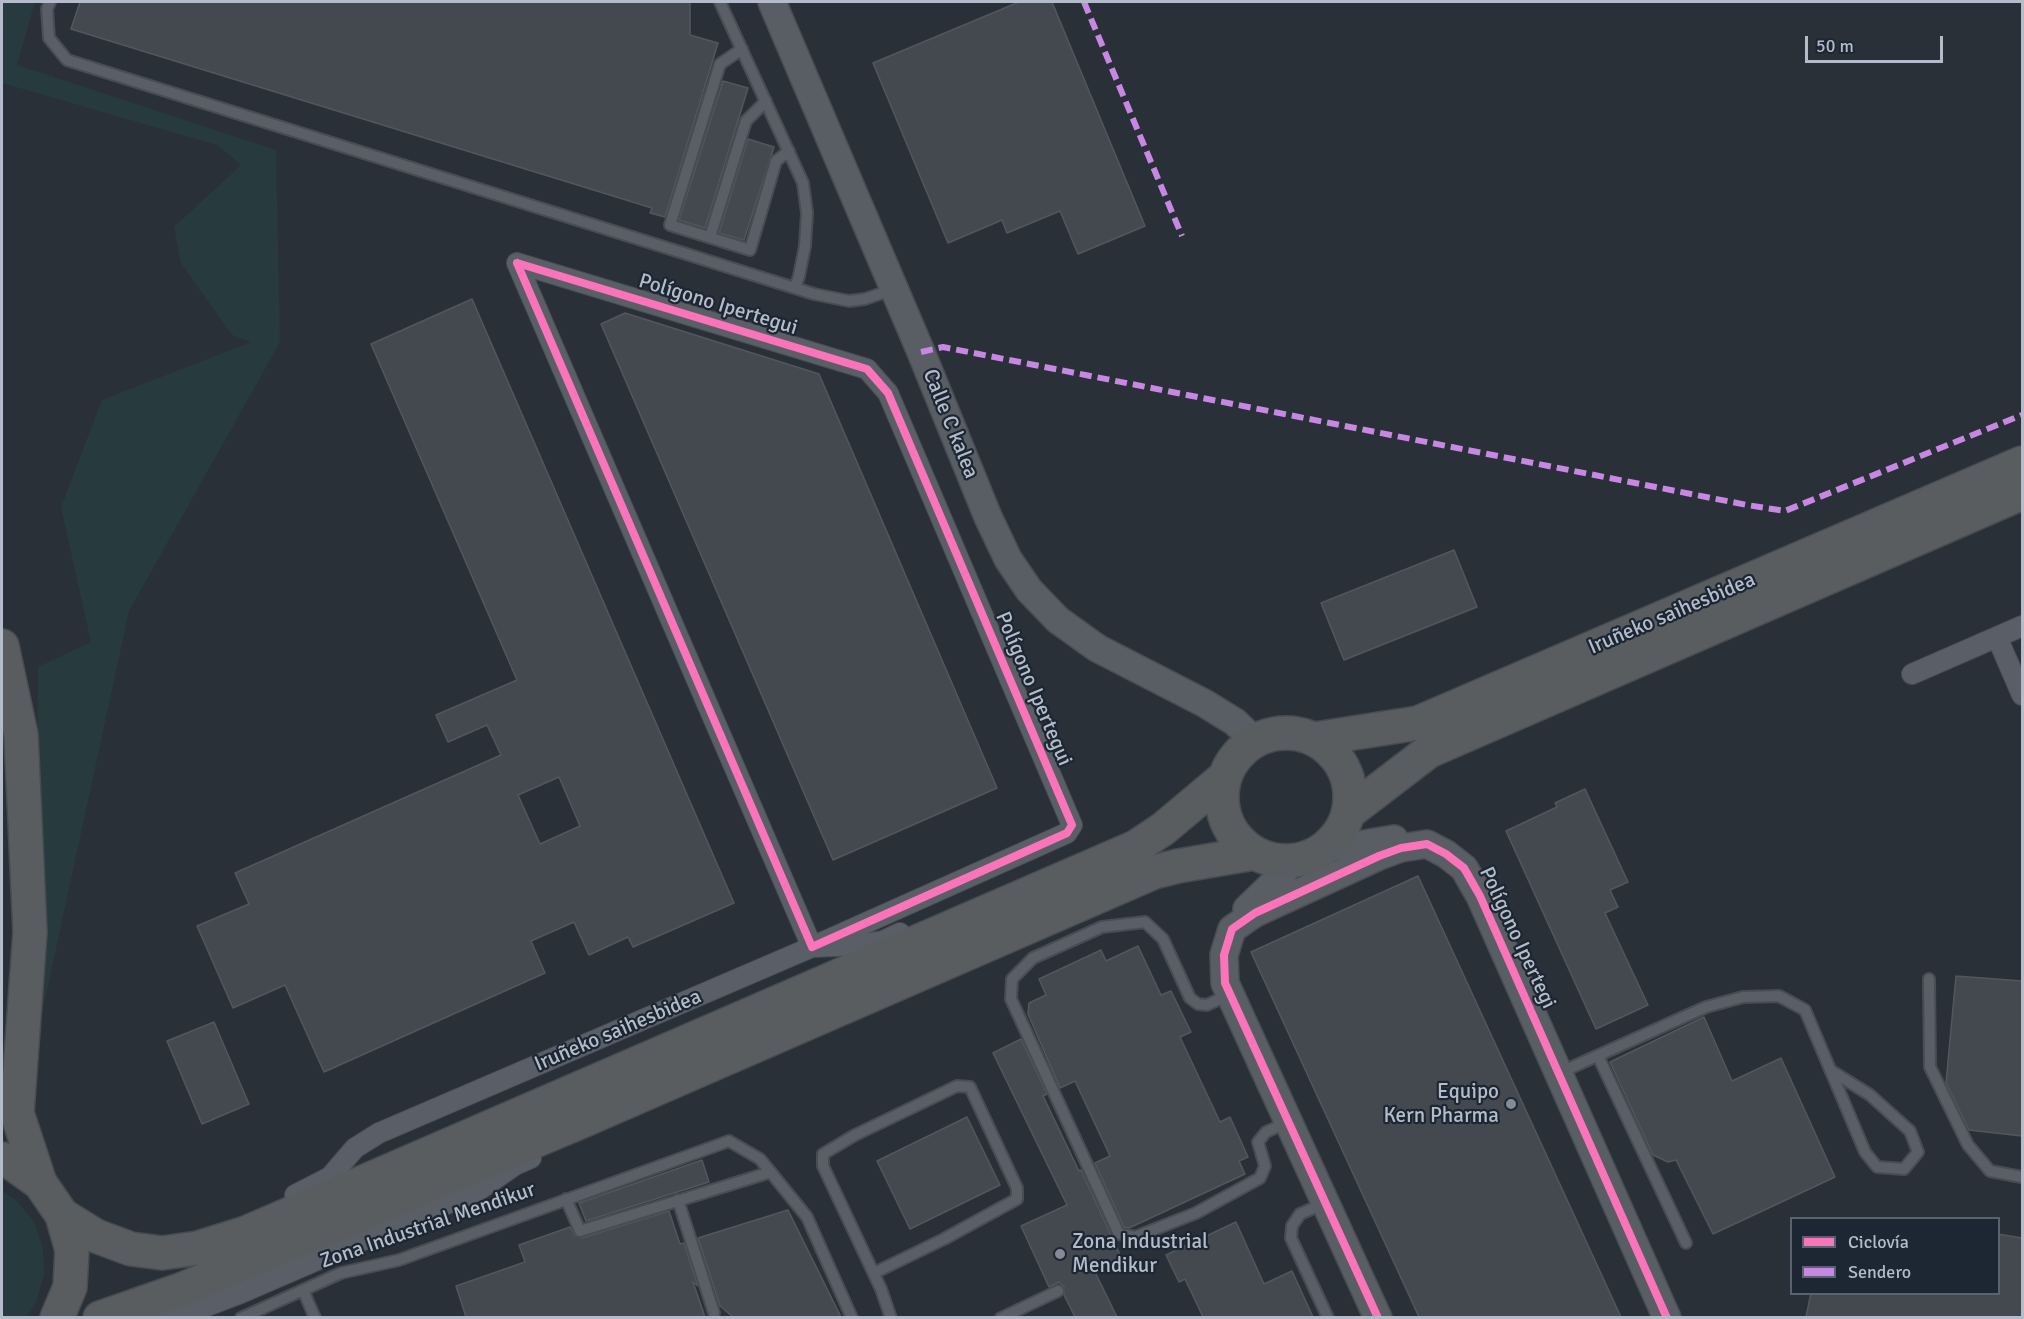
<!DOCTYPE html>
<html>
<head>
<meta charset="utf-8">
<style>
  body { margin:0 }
  #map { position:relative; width:2024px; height:1319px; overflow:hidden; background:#2a3038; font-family:Signika,sans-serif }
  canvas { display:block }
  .frame { position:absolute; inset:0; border:3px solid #b4bcc9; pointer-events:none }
  .legend { position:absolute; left:1790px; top:1217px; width:210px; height:78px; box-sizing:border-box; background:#1d2633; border:2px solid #59626f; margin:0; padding:8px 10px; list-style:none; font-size:18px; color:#b4bcc9 }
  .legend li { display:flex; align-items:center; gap:12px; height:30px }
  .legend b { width:30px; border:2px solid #59626f }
  .scale { position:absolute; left:1805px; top:36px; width:138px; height:27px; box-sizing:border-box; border:3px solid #b4bcc9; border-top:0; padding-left:8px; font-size:18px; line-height:21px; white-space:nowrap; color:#b4bcc9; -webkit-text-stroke:4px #1d2633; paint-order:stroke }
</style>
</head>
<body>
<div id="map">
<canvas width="2024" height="1319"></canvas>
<div class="frame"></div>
<ul class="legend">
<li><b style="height:8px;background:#fb73b8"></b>Ciclovía</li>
<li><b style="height:8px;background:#c787e3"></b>Sendero</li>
</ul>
<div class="scale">50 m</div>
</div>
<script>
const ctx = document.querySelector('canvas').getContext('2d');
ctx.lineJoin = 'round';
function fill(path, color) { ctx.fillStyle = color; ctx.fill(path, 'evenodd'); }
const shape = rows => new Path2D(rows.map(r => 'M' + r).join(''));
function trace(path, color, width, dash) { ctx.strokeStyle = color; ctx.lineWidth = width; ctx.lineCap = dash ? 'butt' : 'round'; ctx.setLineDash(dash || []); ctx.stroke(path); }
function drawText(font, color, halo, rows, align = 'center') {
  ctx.font = font + ' Signika,sans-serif'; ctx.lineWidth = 4.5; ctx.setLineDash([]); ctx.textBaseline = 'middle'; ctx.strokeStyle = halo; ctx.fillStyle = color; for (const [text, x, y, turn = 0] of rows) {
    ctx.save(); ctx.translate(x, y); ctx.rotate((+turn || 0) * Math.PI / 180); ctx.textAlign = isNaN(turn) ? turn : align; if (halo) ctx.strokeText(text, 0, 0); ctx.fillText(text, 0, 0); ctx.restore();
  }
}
fill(shape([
  [2,2,35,2,17,65,276,150,280,342,129,611,38,1032,38,667,91,642,61,507,102,400,251,342,232,335,181,263,174,227,241,165,217,145,2,83],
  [2,1191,17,1201,34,1222,43,1248,44,1274,37,1300,26,1317,2,1317]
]), '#273a3e');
const building = shape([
  [80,2,690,2,690,35,718,43,665,217,650,213,652,208,71,29,80,2],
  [1019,2,1052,2,1145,226,1078,254,1060,211,1007,233,1002,220,948,243,873,63,1019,2],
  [723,81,748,88,705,228,679,220,723,81],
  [748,139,774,147,744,240,719,233,748,139],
  [472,299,734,903,633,947,628,937,589,955,574,922,531,941,545,973,324,1072,285,985,233,1008,197,926,249,904,235,873,501,755,487,725,448,742,436,715,517,680,371,344,472,299],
  [559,777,580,826,540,844,518,795,559,777],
  [625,313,819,374,997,788,833,860,601,324,625,313],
  [1454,550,1477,607,1344,660,1321,603,1454,550],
  [1585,789,1628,882,1610,890,1618,907,1605,913,1648,1005,1596,1029,1506,831,1557,807,1555,803,1585,789],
  [1418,876,1621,1317,1419,1317,1251,952,1418,876],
  [1138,946,1161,995,1171,991,1191,1032,1180,1037,1220,1122,1230,1117,1248,1157,1239,1161,1245,1174,1129,1228,1124,1227,1095,1163,1110,1156,1075,1081,1060,1088,1028,1014,1029,1003,1046,995,1039,979,1101,950,1106,961,1138,946],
  [1956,976,2022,981,2022,1136,1969,1130,1946,1083,1956,976],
  [1704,1017,1732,1081,1781,1058,1835,1177,1713,1234,1676,1160,1668,1162,1653,1155,1610,1062,1704,1017],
  [214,1022,249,1104,202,1124,167,1041,214,1022],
  [1021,1039,1047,1094,1043,1096,1079,1171,1081,1170,1121,1257,1094,1270,1117,1317,1075,1317,1064,1295,1064,1287,1059,1282,1049,1287,1021,1226,1067,1205,993,1053,1021,1039],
  [967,1117,1000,1185,910,1229,877,1161,967,1117],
  [702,1160,709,1182,586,1221,579,1203,702,1160],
  [788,1210,841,1317,733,1317,720,1306,698,1238,788,1210],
  [669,1211,680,1244,684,1243,698,1286,693,1282,705,1317,466,1317,456,1286,525,1262,519,1245,570,1227,575,1236,582,1238,669,1211],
  [1236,1222,1264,1284,1292,1271,1313,1317,1203,1317,1185,1279,1179,1282,1166,1255,1236,1222],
  [1998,1234,2022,1238,2022,1317,1806,1317,1811,1293,1998,1293,1998,1234]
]);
fill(building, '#444950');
trace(building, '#52575f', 1.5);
const lane = shape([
  [50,2,47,9,49,38,67,60,814,294,849,301,865,299,894,289],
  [720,2,803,183,807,213,805,246,799,276,795,288],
  [742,49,720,64,670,225,750,250,776,161,789,151],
  [710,237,746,121,766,101],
  [1929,979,1930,1067,1968,1145,1990,1171,2022,1177],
  [1230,994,1207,1005,1198,1004,1190,998,1163,939,1145,922,1102,927,1033,958,1012,979,1011,999,1119,1234,1135,1237,1196,1213,1260,1178,1265,1166,1258,1142,1266,1132,1288,1122],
  [1598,1056,1686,1243],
  [1559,1073,1706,1007,1743,997,1779,996,1805,1010,1865,1152,1877,1167,1904,1169,1918,1152,1910,1131,1870,1095,1830,1070],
  [566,1199,580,1231,771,1172],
  [678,1200,714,1313],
  [1325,1203,1300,1214,1292,1226,1291,1238,1328,1318],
  [874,1273,944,1239,1017,1199,1017,1188,970,1087,957,1086,855,1135,823,1154,823,1166,881,1289,891,1318],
  [303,1290,315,1318],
  [241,1318,341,1273,399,1260,729,1141,760,1159,807,1217,852,1318],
  [1001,1318,1058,1291]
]);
const street = shape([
  [517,263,867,369,888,393,1072,825,1067,833,812,947,517,263],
  [1997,637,2022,695],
  [1912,674,2022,626],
  [295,1195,330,1177,355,1148,379,1133,812,947,859,945,883,941,900,933],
  [130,1317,189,1313,241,1293,479,1190,515,1165,531,1158]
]);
const secondary = shape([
  [772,2,921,352,988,517,1008,559,1029,590,1058,620,1097,648,1204,703,1235,722,1255,741],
  [1327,846,1347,847,1394,839],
  [1247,909,1281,876,1291,861],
  [1378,1318,1225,983,1224,955,1232,929,1255,913,1379,856,1401,848,1427,844,1446,854,1464,868,1480,896,1667,1318]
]);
const highway = shape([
  [2,646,21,735,30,932,17,1113,40,1183],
  '1222 797a64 64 0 1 1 128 0a64 64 0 1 1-128 0Z',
  [1315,739,1418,723,2022,463],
  [1348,813,1429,751,2022,493],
  [2,1159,9,1161,40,1183,62,1215,72,1250,70,1287,57,1318],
  [62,1215,96,1236,131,1249,162,1253,198,1248,246,1233,1136,847,1163,829,1225,777],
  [100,1318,183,1289,580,1122,1154,872,1178,866,1255,853]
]);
trace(lane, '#484c53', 14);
trace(street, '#484c53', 22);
trace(secondary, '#484c53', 30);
trace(highway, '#474c53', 36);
trace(lane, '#5a5e66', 10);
trace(street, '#5a5e66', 20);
trace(secondary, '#595d64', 27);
trace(highway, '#5a5d60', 33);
trace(shape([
  [1084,2,1182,236],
  [921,352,943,347,1747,505,1785,511,2022,415]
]), '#c787e3', 6, [12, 6]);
trace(shape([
  [517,263,867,369,888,393,1072,825,1067,833,812,947,517,263],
  [1378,1318,1225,983,1224,955,1232,929,1255,913,1379,856,1401,848,1427,844,1446,854,1464,868,1480,896,1667,1318]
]), '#fb73b8', 8);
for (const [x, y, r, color] of [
  [1511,1104,6,"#848b96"],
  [1060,1254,6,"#848b96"]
]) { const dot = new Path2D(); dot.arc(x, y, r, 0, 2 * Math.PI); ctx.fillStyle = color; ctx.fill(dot); trace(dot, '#1d2633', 2); }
drawText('21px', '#b4bcc9', '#1d2633', [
  ["Polígono Ipertegui",718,305,17],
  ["Calle C kalea",950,424,68],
  ["Iruñeko saihesbidea",1672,614,-23],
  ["Polígono Ipertegui",1033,689,67],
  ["Polígono Ipertegi",1517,938,65],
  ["Iruñeko saihesbidea",618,1031,-23],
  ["Zona Industrial Mendikur",428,1226,-19]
]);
drawText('21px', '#b4bcc9', '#1d2633', [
  ["Equipo",1499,1092],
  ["Kern Pharma",1499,1116],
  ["Zona Industrial",1072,1242,"left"],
  ["Mendikur",1072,1266,"left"]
], 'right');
</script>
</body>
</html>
